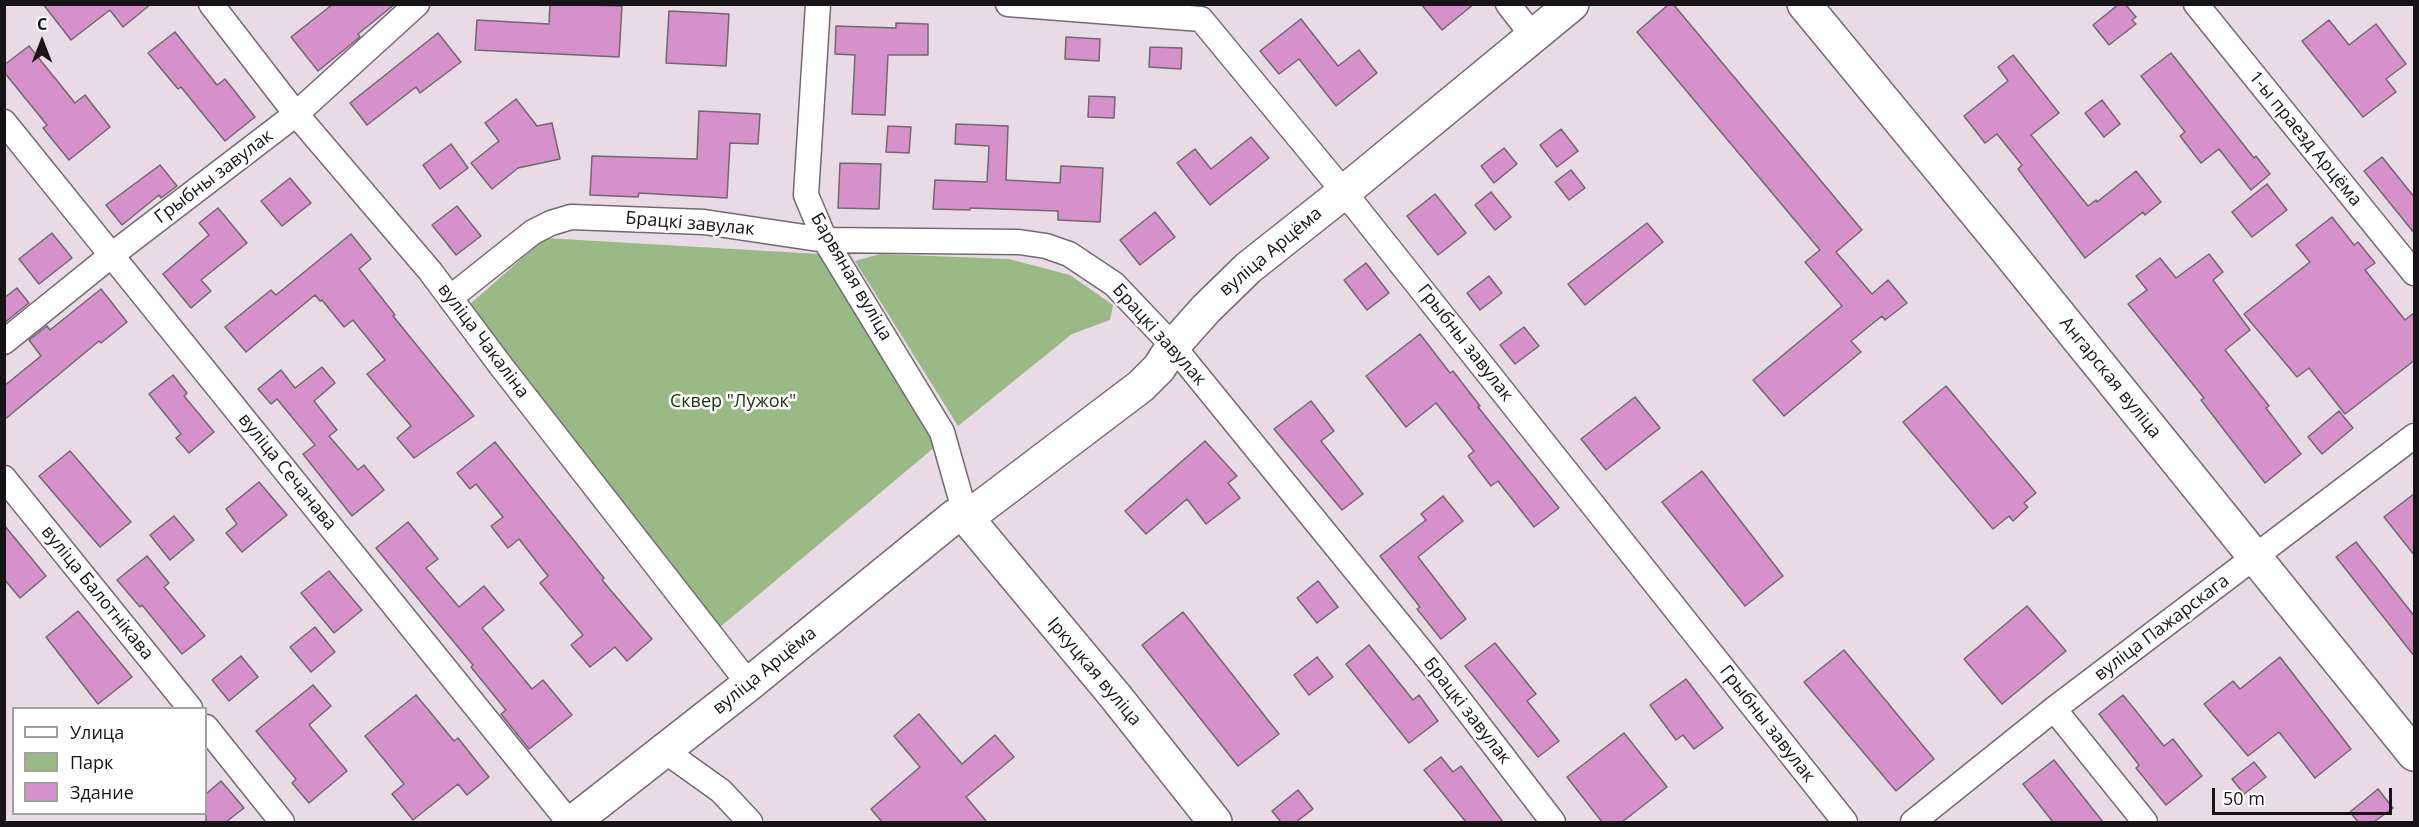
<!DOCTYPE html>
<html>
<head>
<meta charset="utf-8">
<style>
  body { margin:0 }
  #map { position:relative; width:2419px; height:827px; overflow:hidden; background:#e9dbe6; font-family:"Open Sans",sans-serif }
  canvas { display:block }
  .frame { position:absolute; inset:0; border:6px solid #181317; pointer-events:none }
  .legend { position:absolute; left:12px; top:707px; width:195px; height:108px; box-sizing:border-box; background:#fff; border:2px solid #a3a1a2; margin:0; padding:8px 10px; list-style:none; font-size:18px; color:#181317 }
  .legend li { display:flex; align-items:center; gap:12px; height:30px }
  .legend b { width:30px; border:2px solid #a3a1a2 }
  .north { position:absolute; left:12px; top:12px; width:60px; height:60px; -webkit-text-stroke:4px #fff; paint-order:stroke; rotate:0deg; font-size:16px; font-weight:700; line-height:24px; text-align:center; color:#181317 }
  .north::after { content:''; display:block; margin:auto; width:21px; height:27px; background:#181317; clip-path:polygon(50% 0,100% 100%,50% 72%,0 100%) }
  .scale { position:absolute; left:2212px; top:788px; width:180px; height:27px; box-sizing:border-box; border:3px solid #181317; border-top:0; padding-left:8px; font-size:18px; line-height:21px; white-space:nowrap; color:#181317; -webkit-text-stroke:4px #fff; paint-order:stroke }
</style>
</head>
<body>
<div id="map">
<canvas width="2419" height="827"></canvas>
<div class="frame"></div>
<ul class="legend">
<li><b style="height:8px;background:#fff"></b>Улица</li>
<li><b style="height:16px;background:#99ba87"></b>Парк</li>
<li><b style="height:16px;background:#d791ca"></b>Здание</li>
</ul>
<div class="north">С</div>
<div class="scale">50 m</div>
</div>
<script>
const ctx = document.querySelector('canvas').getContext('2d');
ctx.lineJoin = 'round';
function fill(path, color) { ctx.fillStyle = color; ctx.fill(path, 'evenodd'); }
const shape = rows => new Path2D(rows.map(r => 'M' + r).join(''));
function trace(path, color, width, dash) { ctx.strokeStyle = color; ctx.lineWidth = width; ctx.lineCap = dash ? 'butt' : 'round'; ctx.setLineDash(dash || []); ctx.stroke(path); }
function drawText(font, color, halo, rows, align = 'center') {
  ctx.font = font + ' "Open Sans",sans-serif'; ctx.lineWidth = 5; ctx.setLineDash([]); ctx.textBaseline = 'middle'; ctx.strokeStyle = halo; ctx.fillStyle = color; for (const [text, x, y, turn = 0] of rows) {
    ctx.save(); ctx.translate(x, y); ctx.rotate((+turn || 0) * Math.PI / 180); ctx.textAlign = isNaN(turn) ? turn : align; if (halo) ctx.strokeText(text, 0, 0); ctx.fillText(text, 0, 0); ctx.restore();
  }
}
fill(shape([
  [545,238,819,254,936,446,719,628,469,305],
  [880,254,1009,259,1070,275,1113,305,1110,320,1072,334,958,426,855,261]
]), '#99ba87');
const building = shape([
  [43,4,151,4,123,27,110,10,71,40,43,4],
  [333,4,395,4,358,34,360,37,318,71,291,37,333,4],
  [550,4,622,6,619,57,475,50,477,20,549,24,550,4],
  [1421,4,1474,4,1442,30,1421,4],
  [1669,4,1673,4,1862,230,1836,252,1872,294,1888,280,1907,303,1885,320,1882,316,1851,341,1861,352,1784,416,1753,380,1842,306,1805,262,1820,250,1637,32,1669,4],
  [2119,4,2125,4,2136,17,2132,20,2136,24,2109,45,2093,25,2119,4],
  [669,11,729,14,726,66,666,63,669,11],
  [1301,19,1338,66,1359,50,1377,73,1336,106,1299,59,1279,74,1260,51,1301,19],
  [2329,20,2349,45,2376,24,2406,64,2386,79,2396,92,2363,117,2302,41,2329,20],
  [896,23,928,24,928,55,888,55,885,115,852,114,855,55,835,54,836,26,896,28,896,23],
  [175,32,217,85,225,79,255,117,225,141,181,87,178,89,148,53,175,32],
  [438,33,461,62,420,93,416,87,367,125,350,103,438,33],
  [1066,37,1100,39,1099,61,1065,59,1066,37],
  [29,46,75,103,85,95,110,127,69,160,43,128,47,125,4,72,4,65,29,46],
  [1150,47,1182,48,1181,69,1149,67,1150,47],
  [2171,53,2254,158,2256,156,2270,174,2251,190,2219,149,2201,163,2180,136,2185,132,2141,76,2171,53],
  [2013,55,2059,113,2031,135,2088,206,2096,200,2097,202,2136,171,2161,202,2145,215,2143,212,2085,258,2018,169,2022,165,1997,134,1985,143,1964,116,2008,81,1998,67,2013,55],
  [1089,96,1115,97,1114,118,1088,117,1089,96],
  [516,99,537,126,552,123,560,159,518,168,492,189,471,163,499,141,485,123,516,99],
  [2102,100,2120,124,2104,137,2085,113,2102,100],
  [699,111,760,114,758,144,730,143,727,198,639,193,638,197,590,195,592,156,697,159,699,111],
  [956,124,1008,126,1006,180,1060,183,1061,166,1103,168,1100,222,1058,220,1058,211,970,208,970,210,933,209,935,180,987,182,989,146,955,144,956,124],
  [888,126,911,127,909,153,886,152,888,126],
  [1561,129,1578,151,1557,167,1540,145,1561,129],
  [1251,137,1269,158,1210,205,1177,163,1195,149,1211,169,1251,137],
  [451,144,468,168,440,189,423,165,451,144],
  [1504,148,1517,164,1494,183,1481,166,1504,148],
  [2382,157,2415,198,2415,234,2364,171,2382,157],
  [840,163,881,164,879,209,838,208,840,163],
  [160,165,177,186,161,198,159,195,122,225,106,205,160,165],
  [1571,170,1585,188,1569,200,1555,182,1571,170],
  [290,178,311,203,282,226,261,201,290,178],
  [2267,184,2287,210,2252,237,2232,212,2267,184],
  [1491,192,1511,217,1495,230,1475,205,1491,192],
  [1435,194,1466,233,1438,255,1407,216,1435,194],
  [457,206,481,236,456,255,432,225,457,206],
  [218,208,247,243,201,280,211,291,191,308,163,274,209,235,199,223,218,208],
  [1155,212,1175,237,1140,265,1120,240,1155,212],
  [2332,217,2354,245,2358,242,2375,263,2365,270,2405,320,2415,312,2415,360,2345,414,2309,368,2297,377,2244,314,2310,262,2296,245,2332,217],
  [1647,223,1663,242,1585,305,1568,284,1647,223],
  [52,233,72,258,39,284,19,259,52,233],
  [351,234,371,259,359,269,395,315,393,316,474,416,414,458,397,438,411,426,367,374,385,360,353,320,344,327,322,300,320,301,315,295,246,352,225,327,271,290,276,295,351,234],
  [2209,254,2223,272,2213,280,2250,330,2225,350,2269,406,2266,408,2301,454,2265,483,2201,400,2204,398,2128,304,2147,290,2136,276,2160,258,2176,278,2209,254],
  [1366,263,1389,293,1367,310,1344,280,1366,263],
  [1489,276,1502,293,1480,310,1467,293,1489,276],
  [17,288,29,303,4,323,4,298,17,288],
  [101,289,127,322,101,343,99,341,4,420,4,386,41,356,29,340,47,326,50,330,101,289],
  [1524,327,1539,346,1515,364,1500,345,1524,327],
  [1420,334,1450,373,1453,371,1480,406,1478,407,1559,508,1534,527,1498,481,1491,486,1468,456,1474,451,1436,403,1406,427,1366,376,1420,334],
  [322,367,335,383,314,401,337,430,329,436,358,470,364,465,384,490,352,516,303,454,315,445,277,399,271,404,258,389,281,370,295,388,322,367],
  [173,375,187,393,184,396,214,432,189,453,176,438,181,434,149,394,173,375],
  [1946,386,2036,493,2024,503,2028,507,2013,521,2009,516,1993,529,1903,422,1946,386],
  [1635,397,1660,428,1606,470,1581,439,1635,397],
  [1311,401,1334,431,1321,441,1363,494,1342,510,1274,429,1311,401],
  [2339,411,2353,428,2322,454,2308,437,2339,411],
  [1205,441,1237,476,1228,483,1240,498,1206,524,1187,499,1146,534,1125,511,1205,441],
  [495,442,604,578,602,580,652,639,627,661,615,647,590,667,571,645,583,635,540,583,548,576,519,539,508,548,491,526,503,517,476,484,470,489,457,473,495,442],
  [70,451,131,522,100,547,39,476,70,451],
  [1702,471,1783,576,1745,606,1662,502,1702,471],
  [259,482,287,515,242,552,226,533,237,524,226,509,259,482],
  [2415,493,2415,556,2384,517,2415,493],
  [1443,496,1463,521,1418,557,1466,619,1441,639,1417,609,1420,607,1380,556,1426,520,1421,514,1443,496],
  [174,516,194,540,170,560,150,535,174,516],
  [408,522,438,559,426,568,459,607,484,586,504,610,482,628,532,689,543,680,572,715,529,749,501,714,506,710,471,667,473,665,376,548,408,522],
  [4,525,46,576,20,598,4,579,4,525],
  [2356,542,2415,617,2415,657,2336,557,2356,542],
  [147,556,169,583,164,587,205,636,182,654,142,605,140,607,117,580,147,556],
  [329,571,362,610,334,633,301,593,329,571],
  [1318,581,1338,607,1317,623,1297,598,1318,581],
  [2027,606,2066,651,2002,704,1964,659,2027,606],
  [78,611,132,677,98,704,46,637,78,611],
  [1183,612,1279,734,1238,766,1142,645,1183,612],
  [315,627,335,652,311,672,290,647,315,627],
  [1495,643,1536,694,1527,701,1559,741,1538,757,1465,666,1495,643],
  [1369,645,1413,700,1419,695,1438,721,1409,743,1346,664,1369,645],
  [1844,650,1934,759,1896,791,1804,682,1844,650],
  [241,656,258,677,229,701,212,680,241,656],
  [1317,657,1333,677,1309,695,1294,675,1317,657],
  [2280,657,2351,749,2315,778,2279,732,2248,756,2204,704,2233,681,2240,689,2280,657],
  [1686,679,1723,728,1694,749,1683,735,1676,740,1650,705,1686,679],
  [313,685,331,706,309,725,347,771,309,803,292,783,296,779,256,731,313,685],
  [416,695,454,741,458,738,489,777,467,795,458,784,413,820,392,794,404,784,365,736,416,695],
  [2123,695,2164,746,2173,739,2202,776,2166,805,2136,768,2139,765,2099,714,2123,695],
  [919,714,962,764,995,735,1014,757,966,797,987,822,882,822,871,809,920,767,894,736,919,714],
  [1624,733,1667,787,1622,822,1602,822,1567,777,1624,733],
  [1441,757,1453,772,1461,766,1503,822,1466,822,1424,770,1441,757],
  [2054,760,2103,822,2053,822,2023,784,2054,760],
  [2254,762,2266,777,2244,794,2232,779,2254,762],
  [221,781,244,808,226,822,206,822,206,794,221,781],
  [2378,789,2393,808,2374,822,2358,822,2350,812,2378,789],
  [1298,790,1313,809,1296,822,1281,822,1272,811,1298,790]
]);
fill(building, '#d791ca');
trace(building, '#726770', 1.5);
const street = shape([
  [211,4,296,114,430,271,501,366,749,684],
  [818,4,806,195,825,240,942,432,961,499],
  [1008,4,1201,19,1344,192,1845,822],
  [1508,4,1532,35],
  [2196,4,2414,273],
  [4,122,569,822],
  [450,298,533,232,551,223,571,217,704,222,825,240,1019,242,1046,246,1069,254,1114,284,1173,346,1431,663,1553,822],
  [4,342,113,254,296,114,417,4],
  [4,478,190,708],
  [2054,709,2145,822],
  [206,727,282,822],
  [665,751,721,791,750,822],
  [1913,822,2054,709,2414,436]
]);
const secondary = shape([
  [1804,4,2001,243,2414,754],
  [980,508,1141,386,1159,368,1173,346,1206,309,1248,268,1344,192,1572,4],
  [971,523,1116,697,1215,822],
  [573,822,749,684,955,516]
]);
trace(street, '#746972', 27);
trace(secondary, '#746972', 36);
trace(street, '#fff', 24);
trace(secondary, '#fff', 33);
drawText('18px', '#181317', '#fff', [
  ["1-ы праезд Арцёма",2305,139,51],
  ["Грыбны завулак",214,177,-37],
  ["Брацкі завулак",690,224,5],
  ["вуліца Арцёма",1271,252,-40],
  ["Барвяная вуліца",851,277,60],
  ["Брацкі завулак",1159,335,48],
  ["вуліца Чакаліна",483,341,53],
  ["Грыбны завулак",1465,343,52],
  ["Ангарская вуліца",2110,378,51],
  ["вуліца Сечанава",287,472,51],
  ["вуліца Балотнікава",97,593,51],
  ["вуліца Пажарскага",2162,628,-37],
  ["вуліца Арцёма",765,671,-39],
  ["Іркуцкая вуліца",1094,672,50],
  ["Брацкі завулак",1467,711,52],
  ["Грыбны завулак",1767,724,52]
]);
drawText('18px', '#183601', '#fff', [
  ["Сквер \"Лужок\"",733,402]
]);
</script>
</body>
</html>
